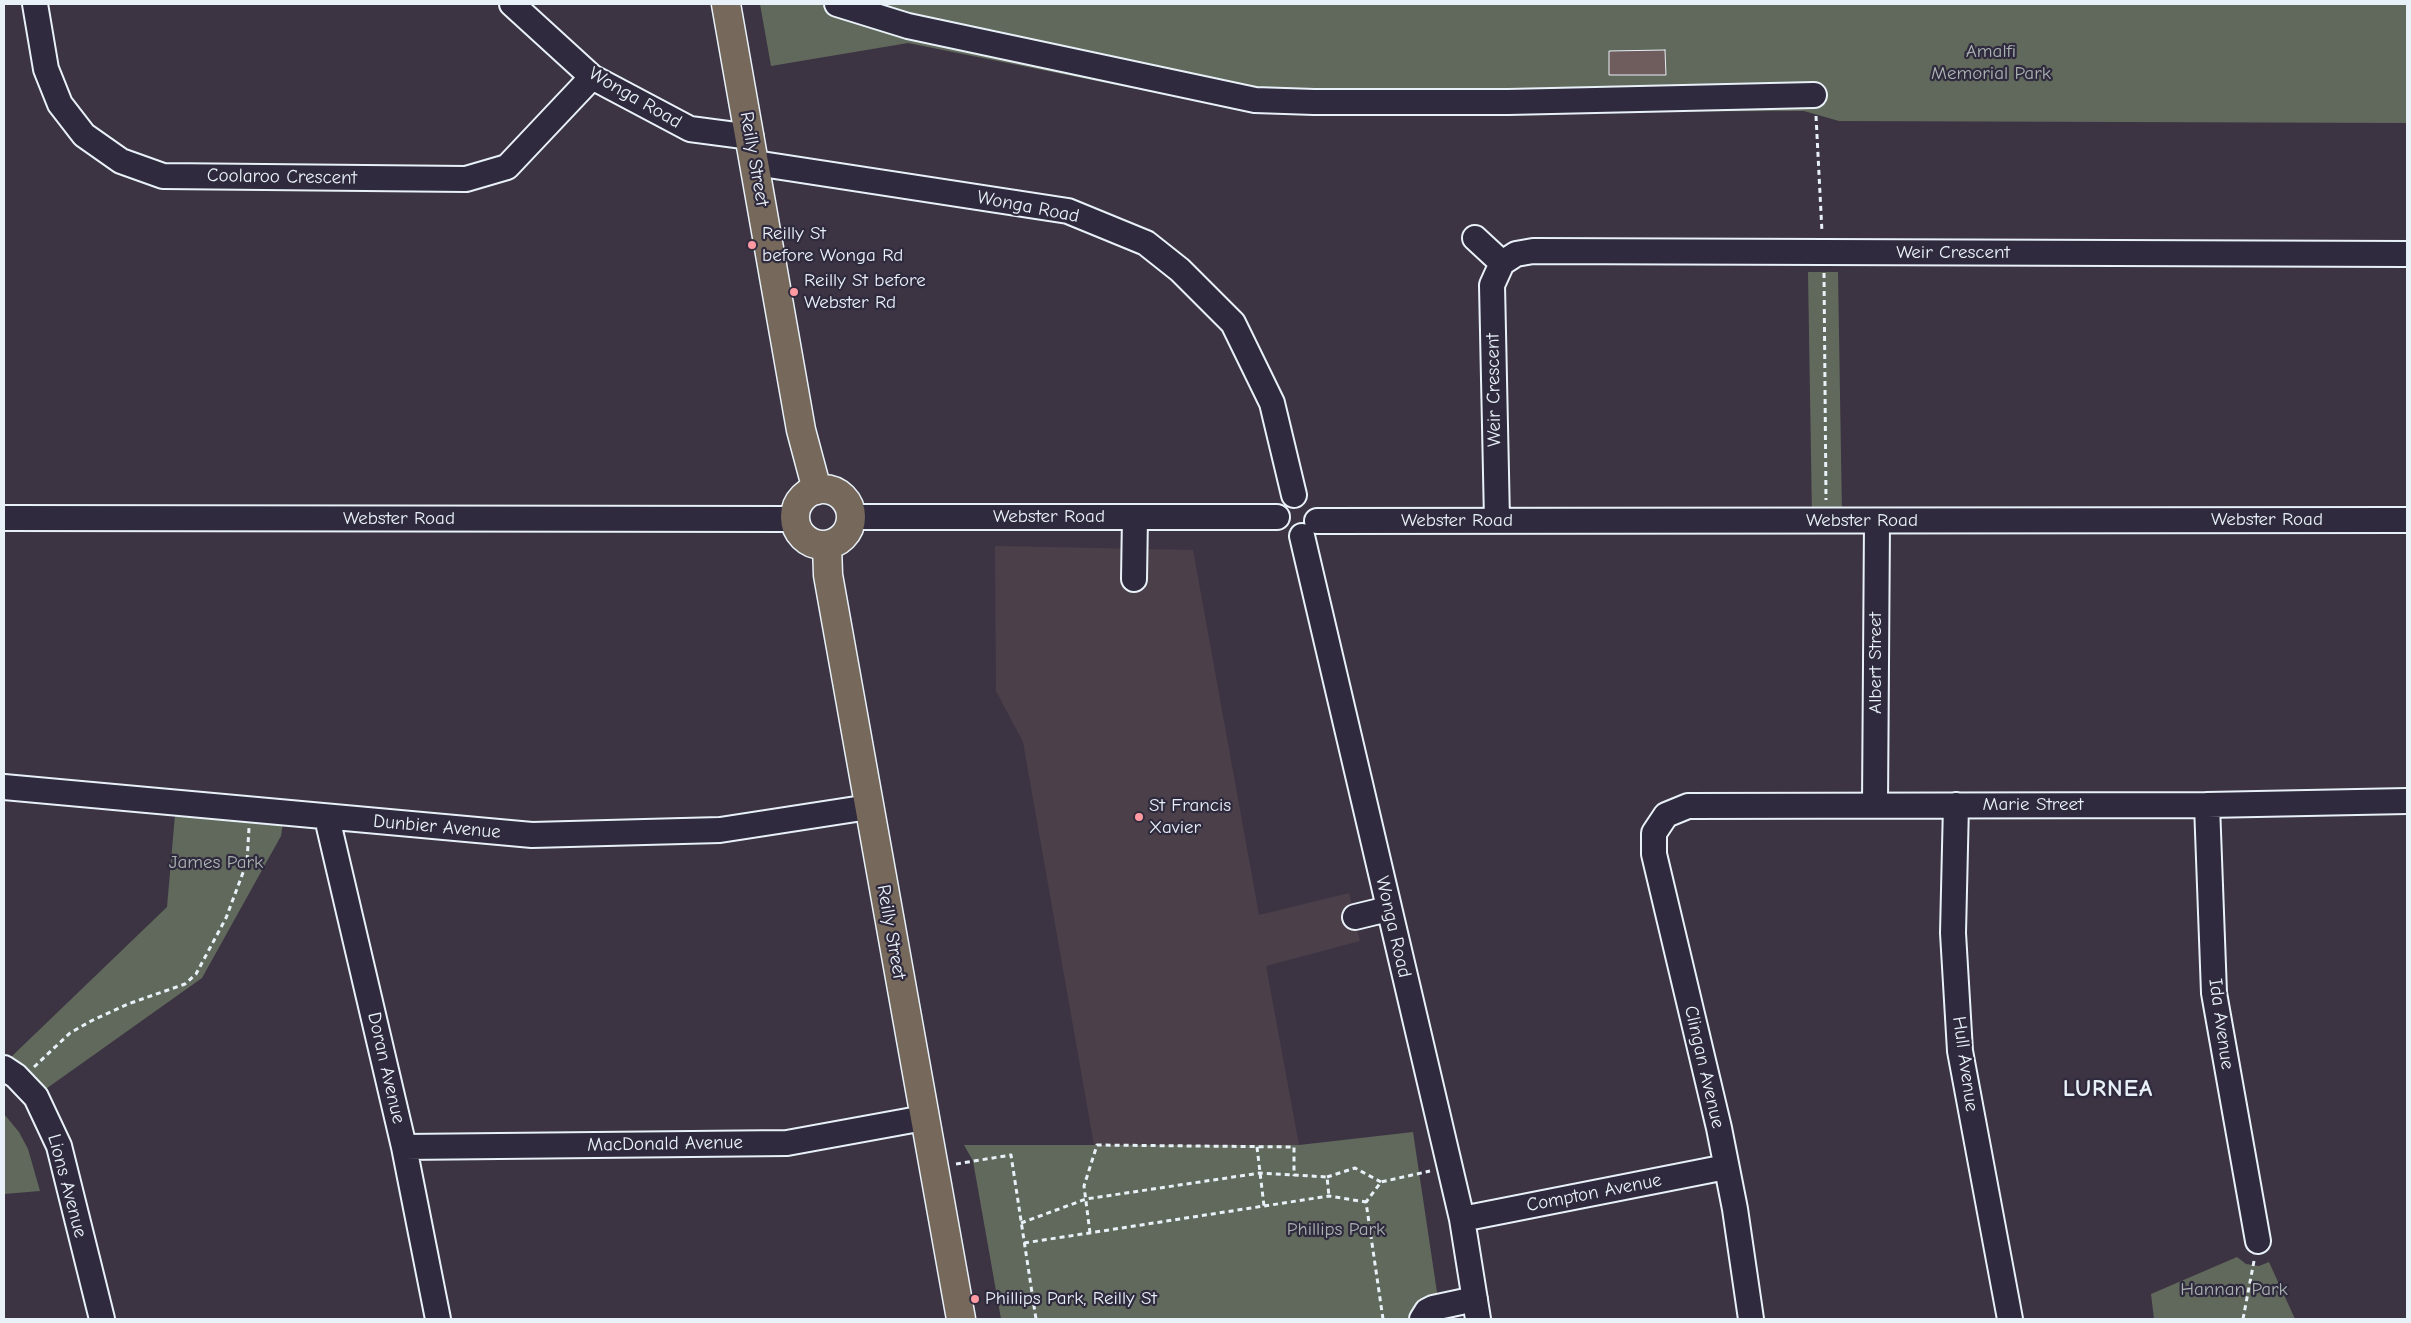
<!DOCTYPE html>
<html>
<head>
<meta charset="utf-8">
<style>
  body { margin:0 }
  #map { position:relative; width:2411px; height:1323px; overflow:hidden; background:#3c3443; font-family:"Comic Neue",sans-serif }
  canvas { display:block }
  .frame { position:absolute; inset:0; border:5px solid #e8f1f8; pointer-events:none }
</style>
</head>
<body>
<div id="map">
<canvas width="2411" height="1323"></canvas>
<div class="frame"></div>
</div>
<script>
const ctx = document.querySelector('canvas').getContext('2d');
ctx.lineJoin = 'round';
function fill(path, color) { ctx.fillStyle = color; ctx.fill(path, 'evenodd'); }
const shape = rows => new Path2D(rows.map(r => 'M' + r).join(''));
function trace(path, color, width, dash) { ctx.strokeStyle = color; ctx.lineWidth = width; ctx.lineCap = dash ? 'butt' : 'round'; ctx.setLineDash(dash || []); ctx.stroke(path); }
function drawText(font, color, halo, rows, align = 'center') {
  ctx.font = font + ' "Comic Neue",sans-serif'; ctx.lineWidth = 4.5; ctx.setLineDash([]); ctx.textBaseline = 'middle'; ctx.strokeStyle = halo; ctx.fillStyle = color; for (const [text, x, y, turn = 0] of rows) {
    ctx.save(); ctx.translate(x, y); ctx.rotate((+turn || 0) * Math.PI / 180); ctx.textAlign = isNaN(turn) ? turn : align; if (halo) ctx.strokeText(text, 0, 0); ctx.fillText(text, 0, 0); ctx.restore();
  }
}
fill(shape([
  [995,546,1193,550,1259,915,1349,893,1360,941,1266,966,1299,1145,1094,1145,1023,742,996,691]
]), '#4b404a');
fill(shape([
  [760,4,2407,4,2407,123,1839,121,1804,111,1256,113,908,43,771,66],
  [1808,272,1838,272,1842,516,1812,516],
  [175,815,283,823,281,836,202,978,43,1091,10,1058,167,907],
  [4,1114,19,1132,28,1149,40,1191,4,1194],
  [1413,1132,1441,1319,1001,1319,973,1161,964,1145,1299,1145],
  [2237,1257,2246,1264,2259,1266,2269,1262,2295,1319,2154,1319,2151,1294]
]), '#61695c');
const building = shape([
  [1665,50,1666,75,1609,75,1609,51,1665,50]
]);
fill(building, '#6f5c5c');
trace(building, '#e8f1f8', 1);
const minor = shape([
  [35,4,46,69,60,104,84,135,121,161,163,176,466,179,507,167,592,77],
  [512,4,592,77,690,129,751,137],
  [837,4,908,26,1255,100,1314,102,1508,102,1814,95],
  [755,163,1068,211,1146,243,1180,270,1233,323,1272,403,1294,495],
  [1475,238,1502,263],
  [851,517,1277,517],
  [4,518,795,519],
  [1497,520,1492,285,1502,263,1516,254,1533,251,2407,254],
  [1317,521,2407,520],
  [1302,536,1462,1219,1478,1319],
  [1134,579,1135,517],
  [4,787,532,835,720,830,869,807],
  [1875,804,1877,522],
  [1956,805,1953,933,1960,1051,2010,1319],
  [2207,805,2214,993,2258,1241],
  [327,818,404,1147,438,1319],
  [1355,917,1388,909],
  [4,1068,16,1076,36,1097,59,1146,102,1319],
  [404,1147,787,1143,924,1118],
  [1462,1219,1726,1167],
  [1422,1319,1427,1311,1433,1308,1475,1299],
  [1751,1319,1735,1209,1719,1128,1654,854,1654,833,1666,815,1688,806,2207,805,2407,801]
]);
const major = shape([
  [726,4,801,430,817,490],
  '795 517a28 28 0 1 1 56 0a28 28 0 1 1-56 0Z',
  [827,545,828,575,961,1319]
]);
trace(minor, '#e8f1f8', 28);
trace(major, '#e8f1f8', 31);
trace(shape([
  [1816,116,1822,232],
  [1824,273,1826,500],
  [34,1067,70,1033,91,1021,128,1004,185,984,196,974,226,918,247,862,249,828],
  [1257,1147,1264,1206],
  [956,1164,1011,1155,1036,1319],
  [1327,1177,1355,1168,1381,1182],
  [1021,1223,1086,1199,1260,1173,1327,1177,1329,1196],
  [1090,1233,1084,1186,1097,1145,1294,1147,1294,1176],
  [1024,1243,1329,1196,1366,1202],
  [1383,1319,1366,1202,1381,1182,1430,1171],
  [2243,1319,2254,1261]
]), '#e8f1f8', 3, [5, 4]);
trace(minor, '#2f2a3d', 24);
trace(major, '#76695c', 28);
for (const [x, y, r, color] of [
  [752,245,5,"#ff9aa2"],
  [794,292,5,"#ff9aa2"],
  [1139,817,5,"#ff9aa2"],
  [975,1299,5,"#ff9aa2"]
]) { const dot = new Path2D(); dot.arc(x, y, r, 0, 2 * Math.PI); ctx.fillStyle = color; ctx.fill(dot); trace(dot, '#2f2a3d', 2); }
drawText('19px', '#abb4b2', '#2f2a3d', [
  ["Amalfi",1991,52],
  ["Memorial Park",1991,74],
  ["James Park",216,863],
  ["Phillips Park",1336,1230],
  ["Hannan Park",2234,1290]
]);
drawText('19px', '#e8f1f8', '#2f2a3d', [
  ["Wonga Road",635,98,30],
  ["Reilly Street",754,159,80],
  ["Coolaroo Crescent",282,177,1],
  ["Wonga Road",1028,207,11],
  ["Weir Crescent",1953,253],
  ["Weir Crescent",1494,390,-91],
  ["Webster Road",1049,517],
  ["Webster Road",399,519],
  ["Webster Road",2267,520],
  ["Webster Road",1457,521],
  ["Webster Road",1862,521],
  ["Albert Street",1876,663,-90],
  ["Marie Street",2033,805],
  ["Dunbier Avenue",437,827,5],
  ["Wonga Road",1393,927,77],
  ["Reilly Street",891,932,80],
  ["Ida Avenue",2221,1024,82],
  ["Hull Avenue",1965,1064,82],
  ["Clingan Avenue",1704,1067,77],
  ["Doran Avenue",386,1068,77],
  ["MacDonald Avenue",665,1144,-1],
  ["Lions Avenue",67,1186,75],
  ["Compton Avenue",1594,1193,-11]
]);
drawText('19px', '#e8f1f8', '#2f2a3d', [
  ["Reilly St",762,234],
  ["before Wonga Rd",762,256],
  ["Reilly St before",804,281],
  ["Webster Rd",804,303],
  ["St Francis",1149,806],
  ["Xavier",1149,828],
  ["Phillips Park, Reilly St",985,1299]
], 'left');
ctx.letterSpacing = '1px';
drawText('bold 24px', '#e8f1f8', '#2f2a3d', [
  ["LURNEA",2108,1089]
]);
ctx.letterSpacing = '0px';
</script>
</body>
</html>
